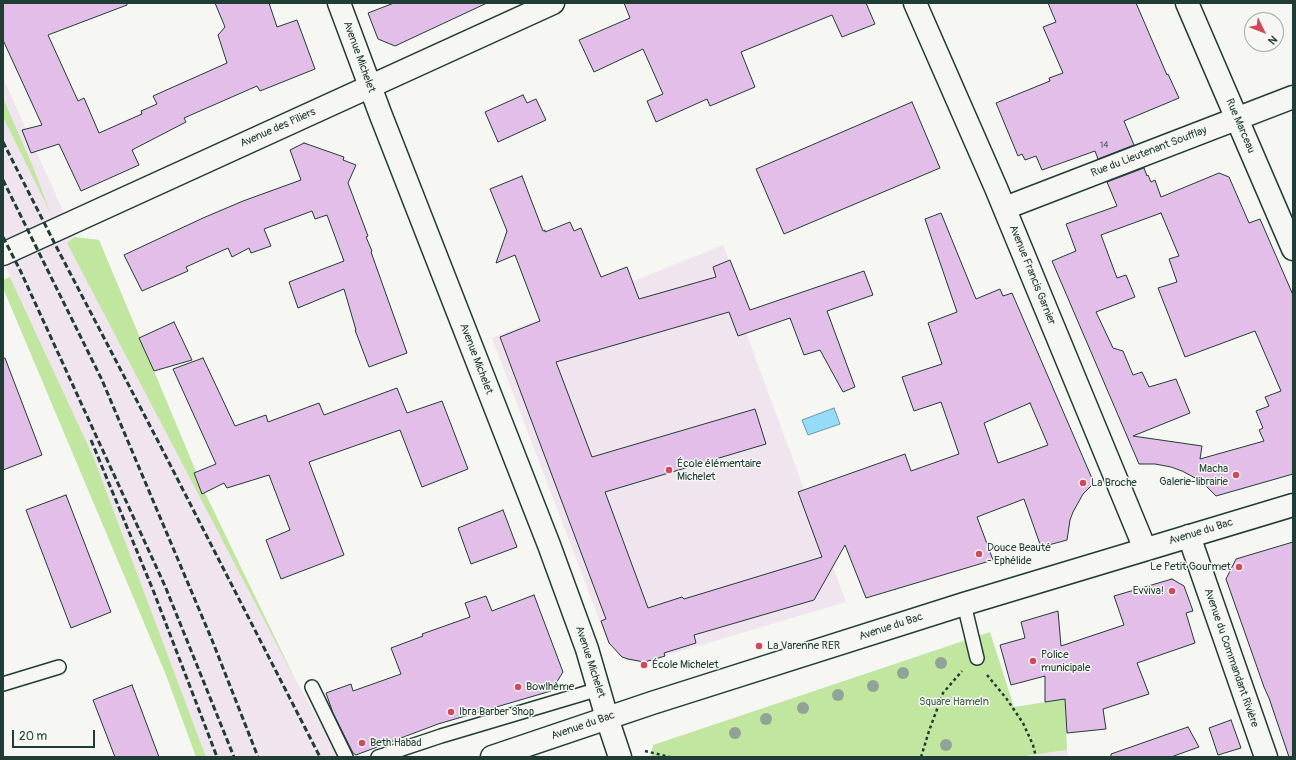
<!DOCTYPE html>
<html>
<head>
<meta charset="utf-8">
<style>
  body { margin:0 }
  #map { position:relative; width:1296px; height:760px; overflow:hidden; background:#f6f6f2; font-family:Pangolin,sans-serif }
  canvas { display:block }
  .frame { position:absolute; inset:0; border:4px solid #1f3d34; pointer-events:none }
  .north { position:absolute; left:1244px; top:12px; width:40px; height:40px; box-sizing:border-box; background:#f6f6f2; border:1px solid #a0aca6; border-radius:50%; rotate:133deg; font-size:11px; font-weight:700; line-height:16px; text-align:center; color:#1f3d34 }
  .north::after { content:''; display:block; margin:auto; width:14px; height:18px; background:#d1495b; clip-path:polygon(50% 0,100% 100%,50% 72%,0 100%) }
  .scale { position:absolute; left:12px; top:730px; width:83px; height:18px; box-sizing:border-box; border:2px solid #1f3d34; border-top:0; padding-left:5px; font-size:12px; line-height:14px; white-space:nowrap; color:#1f3d34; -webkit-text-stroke:3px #f6f6f2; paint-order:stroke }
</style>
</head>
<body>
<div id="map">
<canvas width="1296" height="760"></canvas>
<div class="frame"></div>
<div class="north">N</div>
<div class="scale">20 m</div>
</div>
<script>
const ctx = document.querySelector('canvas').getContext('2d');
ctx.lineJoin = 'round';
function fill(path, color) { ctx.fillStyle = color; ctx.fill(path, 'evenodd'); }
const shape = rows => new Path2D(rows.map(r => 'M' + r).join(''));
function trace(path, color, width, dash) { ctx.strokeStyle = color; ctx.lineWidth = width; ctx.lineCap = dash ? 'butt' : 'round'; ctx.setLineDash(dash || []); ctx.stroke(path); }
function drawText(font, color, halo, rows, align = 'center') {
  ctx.font = font + ' Pangolin,sans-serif'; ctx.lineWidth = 3; ctx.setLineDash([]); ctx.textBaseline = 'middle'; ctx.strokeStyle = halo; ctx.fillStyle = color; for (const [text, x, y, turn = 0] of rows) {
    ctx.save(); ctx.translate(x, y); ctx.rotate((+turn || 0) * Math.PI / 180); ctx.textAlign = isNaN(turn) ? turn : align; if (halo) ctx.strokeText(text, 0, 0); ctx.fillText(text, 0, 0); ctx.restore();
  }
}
fill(shape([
  [3,78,75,237,99,240,205,493,294,677,339,757,206,757,93,456,3,261],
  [723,245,749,309,739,314,846,602,644,662,626,661,607,640,492,338],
  [1067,750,1068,757,1018,757]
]), '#f0e5ef');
fill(shape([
  [3,98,33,167,50,212,3,117],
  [75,237,99,240,205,493,296,681,67,243],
  [10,277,93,456,206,757,196,757,166,675,3,288,3,280],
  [990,632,1014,707,1065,699,1067,750,1018,757,651,757,653,745]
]), '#c0e6a0');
const water = shape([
  [834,408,840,424,808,435,802,420,834,408]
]);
fill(water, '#96dbf8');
trace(water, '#669caa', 1);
const building = shape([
  [3,3,127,3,127,5,48,35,78,101,84,98,99,133,142,114,141,111,157,104,153,96,227,63,218,35,225,27,215,3,269,3,277,27,297,20,315,69,260,91,257,86,184,118,186,122,132,150,139,165,81,191,59,144,31,153,22,130,42,125,3,40,3,3],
  [394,3,487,3,395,46,378,39,368,13,394,3],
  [624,3,866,3,875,24,842,37,832,15,741,52,755,87,710,106,707,99,656,122,647,101,663,94,643,49,594,72,579,40,630,18,624,3],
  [1048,3,1136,3,1167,75,1168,74,1179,98,1124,121,1134,145,1098,159,1095,151,1042,170,1036,156,1025,160,1022,154,1018,156,996,103,1050,81,1049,78,1063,73,1043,27,1056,22,1048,3],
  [523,95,527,103,536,99,546,120,498,142,485,112,523,95],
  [912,102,940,168,784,234,756,169,912,102],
  [304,143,344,157,343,160,356,165,348,183,368,236,366,237,372,251,371,252,407,353,369,367,355,330,356,330,344,289,298,308,289,282,344,261,327,215,315,219,312,211,264,229,271,246,251,253,249,248,232,257,228,248,186,267,188,271,142,291,124,255,203,218,243,201,301,180,290,150,304,143],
  [1144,168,1147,176,1148,175,1151,182,1155,180,1161,197,1219,173,1229,177,1249,223,1260,219,1293,295,1293,474,1216,496,1201,481,1182,471,1171,467,1155,464,1139,464,1052,261,1076,251,1066,224,1117,206,1107,182,1144,168],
  [1161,213,1179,256,1169,259,1177,282,1158,288,1185,357,1255,331,1281,391,1265,397,1269,406,1256,411,1263,428,1259,430,1264,441,1200,459,1202,446,1133,436,1190,413,1176,379,1149,387,1142,372,1133,375,1123,351,1113,348,1096,312,1135,297,1126,275,1117,278,1101,235,1161,213],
  [522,176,543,231,545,230,545,232,570,222,574,231,581,228,601,277,627,267,639,299,716,277,713,267,730,260,750,310,864,271,873,295,827,311,855,387,843,392,820,350,804,355,790,318,738,336,729,312,556,362,592,457,755,409,766,444,605,492,648,608,682,597,684,599,822,557,798,492,905,454,911,471,959,454,941,402,914,411,902,377,942,364,928,323,957,312,925,219,941,213,976,299,1000,289,1003,296,1012,293,1094,483,1083,494,1073,512,1070,520,1067,540,1041,547,1024,499,977,517,993,560,866,598,845,545,814,600,694,635,696,643,664,653,665,656,648,661,644,662,628,659,622,657,609,643,601,621,606,619,500,337,540,321,515,255,496,263,507,231,490,189,522,176],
  [1030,403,1048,445,998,463,984,423,1030,403],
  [174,322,192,360,154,371,139,338,174,322],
  [3,358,5,358,42,455,3,470,3,358],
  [203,358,235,426,266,415,268,422,319,403,324,415,397,388,407,413,442,401,468,469,422,487,400,430,309,462,344,555,281,579,266,540,290,530,269,475,227,488,224,483,202,494,194,473,216,464,173,369,203,358],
  [66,495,111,612,71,628,26,510,66,495],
  [503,510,517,547,471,564,458,528,503,510],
  [1293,542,1293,757,1289,757,1269,698,1264,687,1226,579,1236,559,1293,542],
  [1172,579,1184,586,1193,611,1186,613,1195,643,1137,663,1149,694,1103,709,1106,729,1067,733,1065,699,1045,702,1045,676,1011,685,1000,645,1025,638,1021,622,1058,611,1061,646,1124,625,1114,596,1172,579],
  [534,595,563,672,551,691,438,724,356,755,353,753,333,713,326,693,351,684,353,691,401,674,391,648,423,636,422,634,470,617,465,603,486,596,492,611,534,595],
  [132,685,159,757,115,757,93,700,132,685],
  [1231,720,1241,748,1218,755,1209,728,1231,720],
  [1188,727,1199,747,1171,757,1111,757,1111,754,1188,727]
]);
fill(building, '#e2bee9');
trace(building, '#1f3d34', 1);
const lane = shape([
  [964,604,977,658],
  [3,684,59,667],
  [312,687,346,757],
  [378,757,441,736,599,689]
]);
const street = shape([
  [339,3,380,113,549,545,587,649,607,718,620,757],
  [915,3,996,188,1145,549],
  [1187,3,1293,249],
  [1005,208,1293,97],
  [3,254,553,3],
  [1189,536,1266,757]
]);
const secondary = shape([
  [492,757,652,703,964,604,1293,505]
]);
trace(lane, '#1f3d34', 16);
trace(street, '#1f3d34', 25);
trace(secondary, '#1f3d34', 25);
trace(shape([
  [987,675,1006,698,1023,723,1033,745,1036,757],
  [645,751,670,757],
  [921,757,929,731,943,693,962,671]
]), '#1f3d34', 2.5, [3, 3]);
trace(lane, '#f6f6f2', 13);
trace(street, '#f6f6f2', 22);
trace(secondary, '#f6f6f2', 22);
trace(shape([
  [3,142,57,248,160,445,320,757],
  [3,180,102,380,212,640,258,757],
  [3,237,20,270,165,586,234,757],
  [91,440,153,590,217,757]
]), '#1f3d34', 3, [6, 3]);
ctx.fillStyle = '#91a396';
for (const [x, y] of [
  [941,663],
  [903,673],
  [873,686],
  [838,695],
  [803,708],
  [766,719],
  [735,733],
  [946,745]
]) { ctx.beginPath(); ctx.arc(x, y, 6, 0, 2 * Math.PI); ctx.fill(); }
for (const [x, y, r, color] of [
  [669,470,4,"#d1495b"],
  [1236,475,4,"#d1495b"],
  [1083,483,4,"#d1495b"],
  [979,554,4,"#d1495b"],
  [1239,567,4,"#d1495b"],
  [1172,591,4,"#d1495b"],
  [759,646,4,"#d1495b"],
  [1033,661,4,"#d1495b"],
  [644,665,4,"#d1495b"],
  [518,687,4,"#d1495b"],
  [451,712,4,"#d1495b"],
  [362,743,4,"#d1495b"]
]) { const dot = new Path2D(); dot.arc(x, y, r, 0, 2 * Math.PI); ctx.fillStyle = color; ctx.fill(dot); trace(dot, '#f6f6f2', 1.5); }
drawText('9px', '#505d61', null, [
  ["14",1104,146]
]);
drawText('11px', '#1f3d34', '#f6f6f2', [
  ["Avenue Michelet",359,57,70],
  ["Rue Marceau",1240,126,67],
  ["Avenue des Piliers",278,128,-24],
  ["Rue du Lieutenant Soufflay",1149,152,-21],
  ["Avenue Francis Garnier",1032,275,68],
  ["Avenue Michelet",476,359,69],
  ["Avenue du Bac",1201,532,-17],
  ["Avenue du Bac",891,627,-18],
  ["Avenue du Commandant Rivière",1231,658,71],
  ["Avenue Michelet",590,662,72],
  ["Avenue du Bac",583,726,-19]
]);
drawText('11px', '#1f3d34', '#f6f6f2', [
  ["École élémentaire",677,464],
  ["Michelet",677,477],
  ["Macha",1228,469,"right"],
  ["Galerie-librairie",1228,482,"right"],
  ["La Broche",1091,483],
  ["Douce Beauté",987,548],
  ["- Ephélide",987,561],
  ["Le Petit Gourmet",1231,567,"right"],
  ["Evviva!",1164,591,"right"],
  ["La Varenne RER",767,646],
  ["Police",1041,655],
  ["municipale",1041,668],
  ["École Michelet",652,665],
  ["Bowlhème",526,687],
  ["Ibra Barber Shop",459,712],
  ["Beth Habad",370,743]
], 'left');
drawText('11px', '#3f5f4a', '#f6f6f2', [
  ["Square Hameln",954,702]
]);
</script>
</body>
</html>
